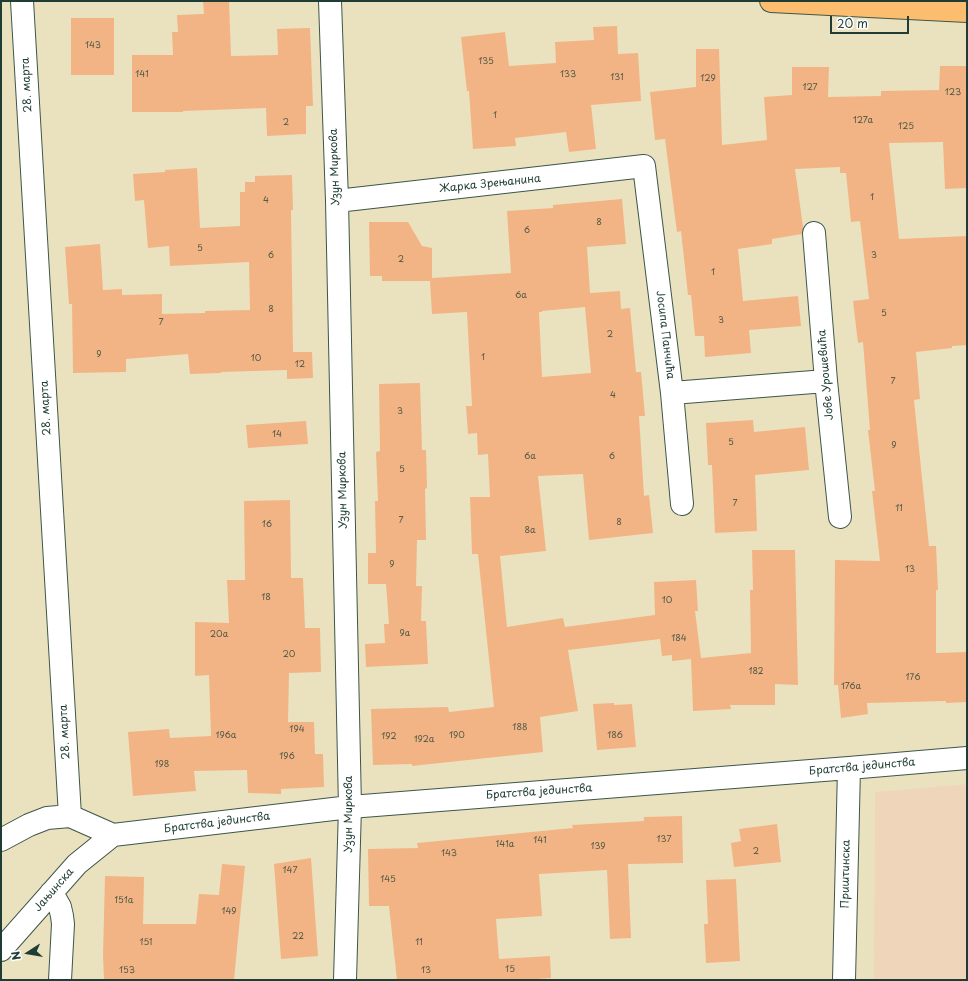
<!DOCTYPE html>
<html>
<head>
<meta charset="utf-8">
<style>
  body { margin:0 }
  #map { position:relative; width:968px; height:981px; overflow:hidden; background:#eae2bf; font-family:"Playpen Sans",sans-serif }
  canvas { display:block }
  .frame { position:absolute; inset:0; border:2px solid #1f3d34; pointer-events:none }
  .north { position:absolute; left:8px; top:933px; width:40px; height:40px; -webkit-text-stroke:3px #fff; paint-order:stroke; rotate:258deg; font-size:11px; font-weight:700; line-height:16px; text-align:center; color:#1f3d34 }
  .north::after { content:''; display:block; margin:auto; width:14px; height:18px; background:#1f3d34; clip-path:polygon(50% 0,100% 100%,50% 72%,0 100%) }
  .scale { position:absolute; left:830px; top:16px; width:79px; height:18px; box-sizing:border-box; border:2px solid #1f3d34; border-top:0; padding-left:5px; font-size:12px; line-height:14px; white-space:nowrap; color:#1f3d34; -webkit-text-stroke:3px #fff; paint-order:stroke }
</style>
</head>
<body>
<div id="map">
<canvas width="968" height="981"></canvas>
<div class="frame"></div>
<div class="north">N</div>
<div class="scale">20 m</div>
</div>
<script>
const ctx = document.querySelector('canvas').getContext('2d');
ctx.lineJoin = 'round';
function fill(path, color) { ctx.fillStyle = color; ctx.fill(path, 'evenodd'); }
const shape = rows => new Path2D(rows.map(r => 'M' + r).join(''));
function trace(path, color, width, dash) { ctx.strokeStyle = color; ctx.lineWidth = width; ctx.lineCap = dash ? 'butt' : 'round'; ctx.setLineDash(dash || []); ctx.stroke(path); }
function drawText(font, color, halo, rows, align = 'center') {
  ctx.font = font + ' "Playpen Sans",sans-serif'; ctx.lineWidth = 3; ctx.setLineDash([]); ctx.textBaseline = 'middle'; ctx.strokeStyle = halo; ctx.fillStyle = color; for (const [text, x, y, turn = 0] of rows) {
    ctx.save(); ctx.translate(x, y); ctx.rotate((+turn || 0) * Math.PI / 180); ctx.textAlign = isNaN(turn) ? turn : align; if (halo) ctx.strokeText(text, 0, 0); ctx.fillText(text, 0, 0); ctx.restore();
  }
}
fill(shape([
  [967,784,967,980,874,980,875,792]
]), '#efd6bb');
fill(shape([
  [203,1,229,1,231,56,278,55,277,29,310,28,313,106,306,106,306,134,267,136,266,108,183,111,183,112,132,112,132,55,173,55,172,32,178,32,177,15,204,14],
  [71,18,114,18,114,75,71,75],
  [617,26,618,54,638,53,641,101,591,105,596,149,569,152,566,132,515,138,516,146,473,149,469,91,467,91,461,37,505,32,509,66,556,63,555,42,594,40,593,27],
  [696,49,719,49,722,145,767,140,764,97,792,95,792,67,829,67,828,97,881,96,881,91,939,90,940,66,967,66,967,188,945,189,943,142,889,143,899,239,967,236,967,345,952,346,952,348,916,352,920,399,914,400,929,546,936,546,938,590,936,590,936,653,967,652,967,702,946,703,946,701,867,703,868,714,841,718,838,685,834,685,835,560,880,561,872,491,875,491,868,430,870,430,863,342,858,343,853,301,869,299,860,221,851,222,846,173,840,173,840,167,795,169,803,227,802,234,772,239,772,244,738,249,743,301,798,296,801,326,749,330,751,353,705,357,704,336,695,336,691,295,688,295,681,231,677,232,665,139,655,140,650,92,696,87],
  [197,168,200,228,240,226,240,192,245,192,245,182,255,182,255,176,292,175,293,210,291,210,293,352,312,352,313,378,287,379,287,370,221,372,221,373,190,374,188,354,126,359,126,372,73,373,72,304,69,304,65,247,100,244,103,290,122,289,122,295,162,294,162,314,205,313,205,311,250,310,249,262,170,266,169,246,148,248,144,200,135,201,133,174,165,172,165,170],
  [622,199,626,244,587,247,590,293,620,291,621,309,630,308,636,372,641,372,645,416,639,416,644,496,649,495,653,533,589,540,583,474,538,476,546,551,500,556,507,627,563,618,565,627,655,615,654,582,696,580,698,611,695,611,701,658,751,653,750,590,753,590,752,550,795,550,798,685,775,684,775,705,730,705,731,709,693,711,691,659,672,661,672,655,662,656,660,639,568,650,578,711,540,717,543,752,412,766,412,764,373,765,371,709,448,707,449,712,494,707,478,554,472,554,470,497,490,497,488,454,478,455,477,433,468,434,466,406,472,406,467,312,432,314,430,281,382,281,382,276,370,276,369,222,408,222,422,246,432,248,432,278,511,273,507,211,553,208,553,205],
  [585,307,591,373,542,377,539,312,542,312,542,311],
  [420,383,422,450,426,450,427,488,425,489,426,540,417,540,416,586,422,586,421,621,426,621,428,664,366,667,365,644,385,643,384,624,389,624,386,584,368,584,368,553,376,553,375,501,378,501,376,452,380,451,379,384],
  [753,420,754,432,805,427,809,470,755,475,757,531,715,533,712,465,708,465,706,423],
  [306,421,308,444,248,448,246,425],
  [290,500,291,578,303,578,305,628,320,628,321,672,289,673,288,722,314,722,315,754,323,754,324,787,281,789,281,794,248,793,247,770,194,771,196,791,133,796,128,732,169,729,170,738,211,736,209,675,195,676,195,622,229,623,227,580,245,580,244,501],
  [614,703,614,705,632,704,636,747,597,750,593,704],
  [682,816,683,863,628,864,631,938,610,939,607,870,539,874,542,916,496,919,499,959,550,956,551,978,522,980,397,980,389,906,369,906,368,849,418,848,417,843,573,828,572,825,644,821,644,817],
  [777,824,781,862,734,867,731,843,741,841,739,829],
  [311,858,318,956,281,959,274,864],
  [222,864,245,866,234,980,104,980,103,955,105,876,144,877,143,924,196,924,199,894,219,895],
  [736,879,740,961,706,963,704,924,708,924,706,880]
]), '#f2b485');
const minor = shape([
  [22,1,70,816],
  [330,1,337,201,350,807,345,980],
  [337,201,644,166,672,393,682,504],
  [814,233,826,381,840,517],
  [672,393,826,381],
  [113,835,350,807,849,768,967,758],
  [1,840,29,825,47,818,70,816,113,835],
  [51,893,56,900,60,907,62,916,63,924,60,980],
  [1,950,77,864,113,835],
  [844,980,849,768]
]);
const major = shape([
  [771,1,967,11]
]);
trace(minor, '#3d5649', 24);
trace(major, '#3d5649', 24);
trace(minor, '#fff', 22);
trace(major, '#fcbd6e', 22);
drawText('9px', '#545b48', null, [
  ["143",93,46],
  ["135",486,62],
  ["141",142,75],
  ["133",568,75],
  ["131",617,78],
  ["129",708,79],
  ["127",810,88],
  ["123",953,93],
  ["1",495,116],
  ["127a",863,121],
  ["2",286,123],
  ["125",906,127],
  ["1",872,198],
  ["4",266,201],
  ["8",599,223],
  ["6",527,231],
  ["5",200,249],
  ["6",271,256],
  ["3",874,256],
  ["2",401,260],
  ["1",713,273],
  ["6a",521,296],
  ["8",271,310],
  ["5",884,314],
  ["3",721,321],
  ["7",161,323],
  ["2",610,335],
  ["9",99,355],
  ["1",483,358],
  ["10",256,359],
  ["12",300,365],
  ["7",893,382],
  ["4",613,396],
  ["3",400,412],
  ["14",277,435],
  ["5",731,443],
  ["9",894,446],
  ["6a",530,457],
  ["6",612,457],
  ["5",402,470],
  ["7",735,504],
  ["11",899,509],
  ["7",401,521],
  ["8",619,523],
  ["16",267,525],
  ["8a",530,531],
  ["9",392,565],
  ["13",910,570],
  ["18",266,598],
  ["10",667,601],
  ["9a",405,634],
  ["20a",219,635],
  ["184",679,639],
  ["20",289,655],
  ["182",756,672],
  ["176",913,678],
  ["176a",851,687],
  ["188",520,728],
  ["194",297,730],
  ["196a",226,736],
  ["190",457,736],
  ["186",615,736],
  ["192",389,737],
  ["192a",424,740],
  ["196",287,757],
  ["198",162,765],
  ["137",664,840],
  ["141",540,841],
  ["141a",505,845],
  ["139",598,847],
  ["2",756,852],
  ["143",449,854],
  ["147",290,871],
  ["145",388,880],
  ["151a",124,901],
  ["149",229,912],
  ["22",298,937],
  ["151",146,943],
  ["11",419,943],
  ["15",510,970],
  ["153",127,971],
  ["13",426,971]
]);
drawText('11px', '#1f3d34', '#fff', [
  ["28. марта",27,85,-93],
  ["Узун Миркова",335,167,-92],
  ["Жарка Зрењанина",490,184,-6],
  ["Јосипа Панчића",665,335,83],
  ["Јове Урошевића",826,375,-95],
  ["28. марта",46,408,-93],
  ["Узун Миркова",343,490,-91],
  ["28. марта",65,732,-93],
  ["Братства јединства",862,767,-5],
  ["Братства јединства",539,792,-4],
  ["Узун Миркова",349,814,-90],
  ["Братства јединства",217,823,-7],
  ["Приштинска",846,874,-89],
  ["Јањинска",54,890,-49]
]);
</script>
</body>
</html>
